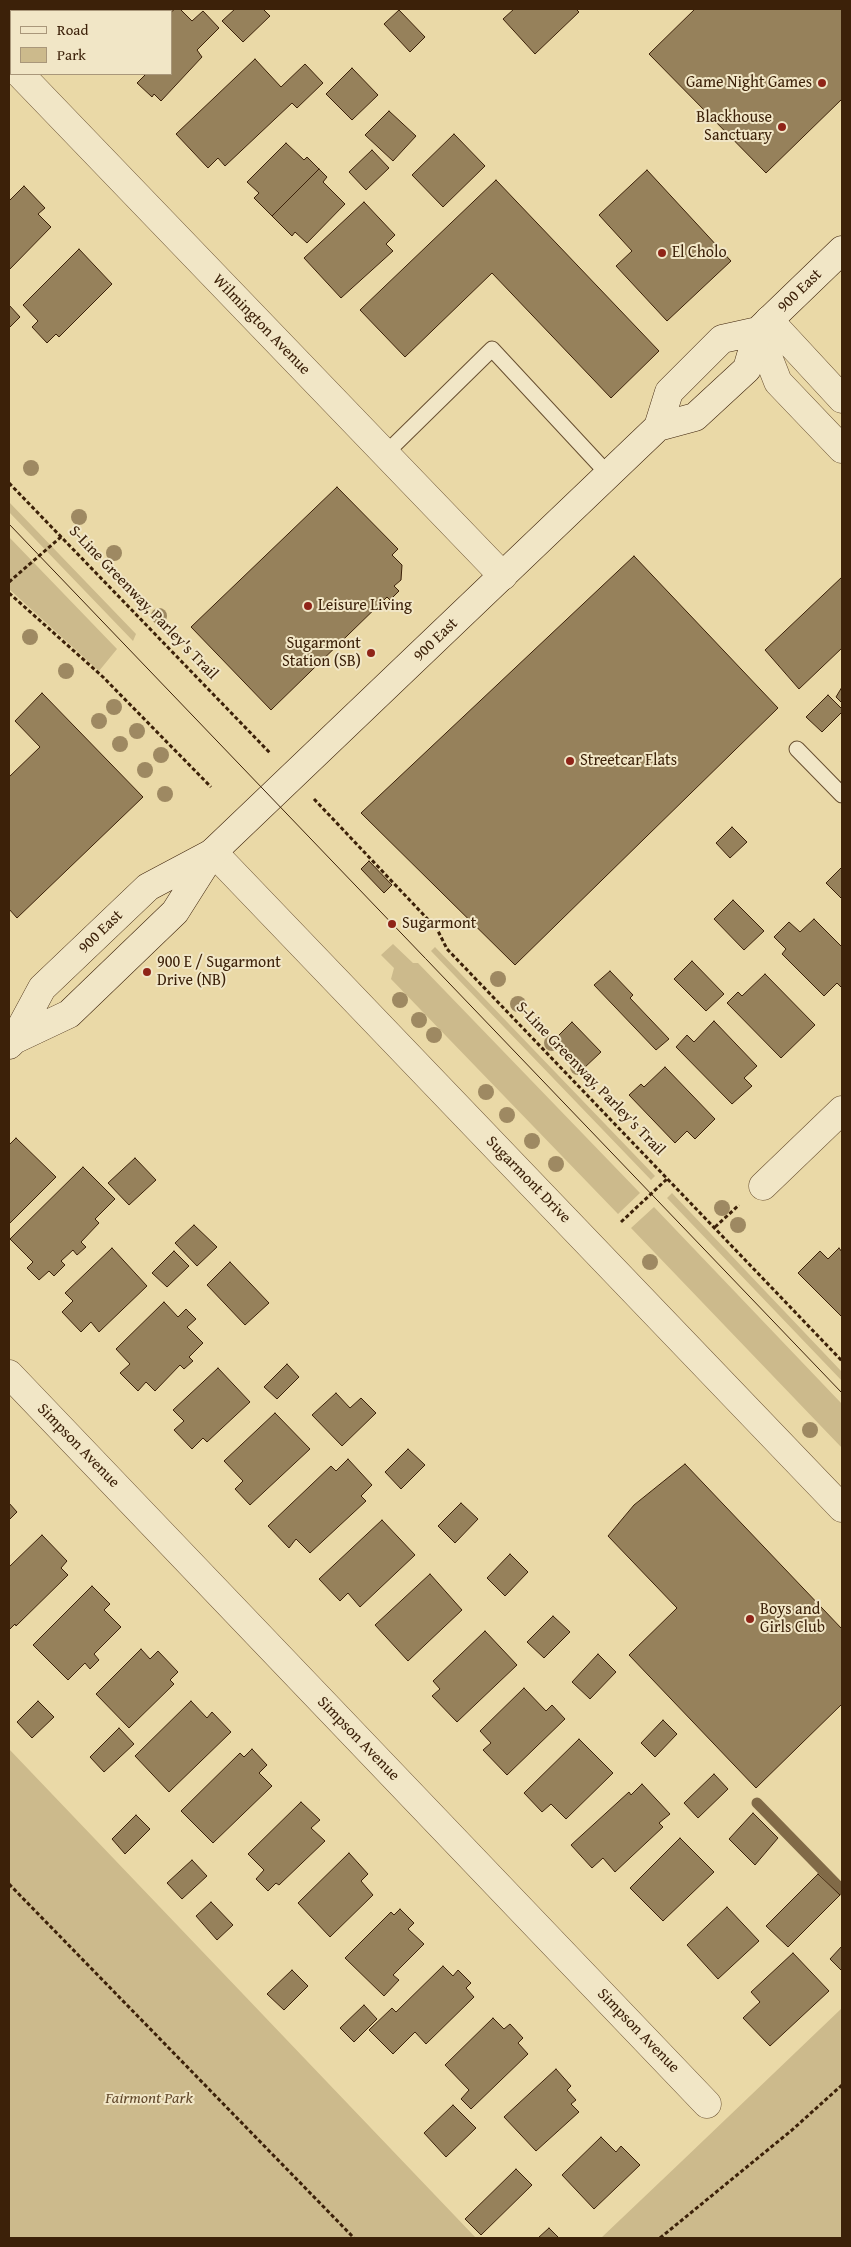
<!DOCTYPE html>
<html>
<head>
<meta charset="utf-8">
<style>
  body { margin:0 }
  #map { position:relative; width:851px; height:2247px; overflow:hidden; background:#ead9a7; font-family:"Gentium Book Plus",serif }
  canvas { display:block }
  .frame { position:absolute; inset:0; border:10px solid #3c2109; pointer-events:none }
  .legend { position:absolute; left:10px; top:10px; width:162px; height:65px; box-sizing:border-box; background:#f1e6c6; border:1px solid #a9977a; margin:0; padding:6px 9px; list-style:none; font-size:15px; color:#3c2109 }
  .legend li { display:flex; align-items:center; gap:10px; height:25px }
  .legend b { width:25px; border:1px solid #a9977a }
</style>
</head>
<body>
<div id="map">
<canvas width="851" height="2247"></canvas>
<div class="frame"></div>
<ul class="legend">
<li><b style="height:6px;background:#f1e6c6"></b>Road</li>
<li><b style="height:14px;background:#ccba8c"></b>Park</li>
</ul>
</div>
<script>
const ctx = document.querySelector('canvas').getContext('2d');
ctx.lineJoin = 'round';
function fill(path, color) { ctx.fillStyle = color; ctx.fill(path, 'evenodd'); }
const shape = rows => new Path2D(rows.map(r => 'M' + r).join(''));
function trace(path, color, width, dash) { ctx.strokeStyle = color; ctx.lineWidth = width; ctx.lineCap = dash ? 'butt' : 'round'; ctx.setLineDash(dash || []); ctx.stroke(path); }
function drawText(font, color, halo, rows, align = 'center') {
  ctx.font = font + ' "Gentium Book Plus",serif'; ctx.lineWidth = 4; ctx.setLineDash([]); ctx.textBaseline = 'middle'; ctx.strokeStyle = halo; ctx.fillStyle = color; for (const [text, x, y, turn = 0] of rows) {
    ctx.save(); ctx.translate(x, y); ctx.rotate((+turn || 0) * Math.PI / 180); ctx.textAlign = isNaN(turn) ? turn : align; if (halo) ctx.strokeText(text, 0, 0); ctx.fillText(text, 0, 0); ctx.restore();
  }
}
fill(shape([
  [9,502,136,634,133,641,9,512],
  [9,537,117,649,99,671,9,589],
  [393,944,413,963,418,963,640,1193,618,1214,391,979,394,968,381,955],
  [435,947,655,1176,651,1180,431,951],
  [672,1193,842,1372,842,1381,667,1198],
  [654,1207,842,1404,842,1448,631,1228],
  [9,1749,476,2238,9,2238],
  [842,2008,842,2238,601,2238,682,2161]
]), '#ccba8c');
trace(shape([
  [757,1803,842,1890]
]), '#816a47', 11);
const building = shape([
  [75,9,120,9,118,11,72,11,75,9],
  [175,9,180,9,192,21,203,11,219,28,197,50,202,57,161,101,154,94,152,97,137,83,145,75,143,74,171,74,171,12,175,9],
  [235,9,263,9,270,16,243,42,222,21,235,9],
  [514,9,576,9,579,12,535,54,503,19,514,9],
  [695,9,842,9,842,99,766,173,649,54,695,9],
  [399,10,425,37,410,52,384,24,399,10],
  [255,59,281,87,305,64,323,83,297,108,292,103,225,166,218,158,208,168,176,134,255,59],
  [352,68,378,95,352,120,326,94,352,68],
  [389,111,416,136,393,161,365,135,389,111],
  [454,134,485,166,443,207,412,175,454,134],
  [286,143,304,160,307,157,319,169,272,216,254,198,259,193,247,182,286,143],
  [372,150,389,168,366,190,349,172,372,150],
  [319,169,327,177,323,182,345,204,307,243,295,232,292,236,272,216,319,169],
  [647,170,731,261,667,321,616,266,632,251,599,215,647,170],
  [496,180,659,351,611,398,492,273,405,357,360,310,496,180],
  [24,186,45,208,38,214,51,227,9,270,9,201,24,186],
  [364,202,395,235,386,244,393,251,341,298,304,258,364,202],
  [79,249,112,284,59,337,56,334,47,343,32,327,38,321,23,305,79,249],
  [9,305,20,317,9,328,9,305],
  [337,487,398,549,392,555,402,565,401,580,394,586,399,591,390,600,387,597,271,710,191,627,337,487],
  [634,556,778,708,515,965,361,813,634,556],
  [842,577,842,648,799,689,765,650,842,577],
  [842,687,842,703,836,697,842,687],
  [42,693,143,797,17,918,9,909,9,777,40,747,15,721,42,693],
  [828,695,842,709,842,712,822,732,806,717,828,695],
  [732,827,747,842,730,858,716,843,732,827],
  [369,861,392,885,384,893,361,869,369,861],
  [842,867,842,899,826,883,842,867],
  [733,900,764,931,744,950,714,919,733,900],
  [814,919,842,947,842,988,837,983,824,996,782,954,786,949,774,937,789,922,800,932,814,919],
  [692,961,724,994,706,1011,674,979,692,961],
  [610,971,633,995,630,998,669,1039,656,1050,594,985,610,971],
  [765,974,815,1025,781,1058,727,1003,738,992,742,996,765,974],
  [714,1021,757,1066,744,1078,752,1086,732,1104,676,1047,687,1035,694,1042,714,1021],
  [572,1022,601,1052,583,1069,555,1039,572,1022],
  [665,1067,715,1119,695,1139,687,1131,675,1143,629,1095,641,1084,644,1087,665,1067],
  [16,1138,56,1177,9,1224,9,1145,16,1138],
  [135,1158,156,1180,129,1205,108,1183,135,1158],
  [83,1167,115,1199,95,1219,99,1223,81,1242,86,1247,77,1255,73,1250,61,1261,65,1265,54,1276,49,1271,39,1280,27,1268,33,1262,10,1239,83,1167],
  [194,1225,217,1247,197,1266,175,1243,194,1225],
  [112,1248,147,1286,99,1332,91,1322,81,1332,62,1312,73,1301,65,1293,112,1248],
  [839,1248,842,1252,842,1317,798,1273,820,1251,828,1259,839,1248],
  [174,1251,189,1266,167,1287,152,1273,174,1251],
  [230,1262,269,1303,245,1325,207,1285,230,1262],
  [164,1302,178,1317,186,1309,196,1319,187,1327,203,1343,189,1357,193,1361,184,1369,180,1365,155,1391,146,1382,138,1391,120,1373,130,1364,116,1349,164,1302],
  [287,1364,299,1377,277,1399,264,1387,287,1364],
  [218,1368,250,1402,207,1442,203,1438,192,1449,174,1430,184,1421,173,1410,218,1368],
  [336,1393,350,1408,361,1398,376,1413,342,1446,312,1415,336,1393],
  [275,1413,310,1449,250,1505,235,1489,243,1481,224,1461,275,1413],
  [408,1449,425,1465,401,1489,385,1472,408,1449],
  [348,1459,372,1485,361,1496,366,1501,310,1553,296,1539,289,1548,268,1526,331,1466,336,1471,348,1459],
  [685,1464,842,1629,842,1704,756,1788,629,1655,677,1608,608,1536,634,1505,685,1464],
  [9,1503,17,1512,9,1520,9,1503],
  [461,1503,478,1519,455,1543,438,1526,461,1503],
  [382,1520,415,1555,360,1607,348,1593,340,1601,319,1579,382,1520],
  [42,1535,67,1561,61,1568,68,1575,16,1626,15,1624,9,1630,9,1567,42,1535],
  [510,1554,528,1572,505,1596,487,1578,510,1554],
  [430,1574,462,1610,408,1661,375,1625,430,1574],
  [92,1586,110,1604,104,1610,121,1627,94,1654,99,1660,90,1669,85,1663,68,1680,33,1645,92,1586],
  [553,1616,570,1632,544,1658,527,1642,553,1616],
  [485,1631,517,1665,457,1722,432,1696,440,1689,433,1681,485,1631],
  [141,1649,150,1659,158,1651,178,1672,170,1680,174,1684,129,1728,96,1694,141,1649],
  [598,1654,616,1672,590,1699,572,1682,598,1654],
  [524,1688,546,1711,552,1705,565,1719,507,1775,483,1750,491,1743,480,1731,524,1688],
  [38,1701,54,1717,32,1738,17,1722,38,1701],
  [191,1701,207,1718,212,1712,231,1732,169,1792,135,1756,191,1701],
  [663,1720,677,1734,655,1757,641,1743,663,1720],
  [119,1728,134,1744,104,1772,90,1757,119,1728],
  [579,1739,613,1773,566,1819,551,1804,542,1812,524,1793,579,1739],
  [252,1749,267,1765,259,1773,272,1786,213,1843,181,1811,240,1753,244,1757,252,1749],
  [714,1774,728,1789,698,1818,684,1803,714,1774],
  [642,1784,670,1814,659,1823,663,1827,615,1872,603,1858,592,1868,571,1845,629,1792,631,1795,642,1784],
  [301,1802,320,1820,311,1828,325,1841,279,1885,276,1883,268,1891,256,1879,264,1870,248,1854,301,1802],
  [753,1813,778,1838,755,1865,729,1839,753,1813],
  [136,1815,150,1829,125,1854,112,1839,136,1815],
  [680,1838,714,1872,663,1921,630,1888,680,1838],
  [349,1853,368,1874,361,1881,373,1895,330,1937,298,1903,349,1853],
  [192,1860,207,1876,182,1899,167,1883,192,1860],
  [818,1874,840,1895,788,1947,766,1926,818,1874],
  [211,1902,233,1925,217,1940,196,1916,211,1902],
  [727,1907,759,1941,718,1979,687,1945,727,1907],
  [400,1909,414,1923,408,1929,424,1944,393,1975,399,1980,384,1996,345,1958,391,1912,394,1915,400,1909],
  [842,1946,842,1971,830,1959,842,1946],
  [793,1953,829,1991,770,2046,743,2018,760,2002,751,1992,793,1953],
  [443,1966,453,1976,458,1970,471,1983,466,1988,474,1997,426,2044,415,2032,393,2054,369,2030,392,2008,396,2012,443,1966],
  [292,1970,308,1986,284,2010,267,1994,292,1970],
  [364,2005,377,2019,354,2042,340,2028,364,2005],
  [493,2018,504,2029,510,2024,523,2038,518,2043,528,2054,471,2109,461,2099,469,2090,445,2065,493,2018],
  [556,2069,571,2086,567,2090,576,2100,571,2104,579,2112,536,2151,504,2117,556,2069],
  [453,2105,476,2128,446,2157,424,2133,453,2105],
  [601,2137,616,2152,621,2146,640,2165,594,2209,562,2175,601,2137],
  [516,2169,532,2185,481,2235,465,2219,516,2169],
  [549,2228,559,2238,538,2238,549,2228]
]);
fill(building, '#96815b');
trace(building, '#3c2109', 1);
const lane = shape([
  [385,454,492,349,608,474],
  [797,749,842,795]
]);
const street = shape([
  [20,74,503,576],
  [769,320,842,399],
  [758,331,778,382,842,449],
  [213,852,842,1508],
  [763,1186,842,1110],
  [9,1374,707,2104]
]);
const secondary = shape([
  [658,427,695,417,747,369,758,331,842,250],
  [14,1040,42,988,148,887,212,853],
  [9,1045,14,1040,69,1014,175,912,213,852,658,427,669,392,722,339,758,331]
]);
trace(lane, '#684f30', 17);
trace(street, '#684f30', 29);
trace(secondary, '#3c2109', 29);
trace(shape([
  [9,483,270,753],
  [9,582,62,536],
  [9,593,103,677,211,787],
  [314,799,437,929,447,949,842,1361],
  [621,1222,668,1178],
  [715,1227,739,1205],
  [9,1884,354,2238],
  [660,2238,792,2130,842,2085]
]), '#3c2109', 3, [4, 2.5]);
trace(lane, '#f1e6c6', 15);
trace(street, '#f1e6c6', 28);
trace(secondary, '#f1e6c6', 28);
trace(shape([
  [9,524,842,1393]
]), '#3c2109', 1);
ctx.fillStyle = '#9e8962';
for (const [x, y] of [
  [31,468],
  [79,517],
  [114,553],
  [159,616],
  [30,637],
  [66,671],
  [114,707],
  [99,721],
  [137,731],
  [120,744],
  [161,755],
  [145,770],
  [165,794],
  [498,979],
  [400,1000],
  [518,1004],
  [419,1020],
  [434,1035],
  [552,1043],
  [578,1067],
  [486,1092],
  [507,1115],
  [532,1141],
  [556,1164],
  [722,1208],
  [738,1225],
  [650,1262],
  [810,1430]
]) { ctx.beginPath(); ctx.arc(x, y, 8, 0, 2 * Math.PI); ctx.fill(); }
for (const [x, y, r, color] of [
  [822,83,5,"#8f2418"],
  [782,127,5,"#8f2418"],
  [662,253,5,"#8f2418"],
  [308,606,5,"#8f2418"],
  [371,653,5,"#8f2418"],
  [570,761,5,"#8f2418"],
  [392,924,5,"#8f2418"],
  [147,972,5,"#8f2418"],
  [750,1619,5,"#8f2418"]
]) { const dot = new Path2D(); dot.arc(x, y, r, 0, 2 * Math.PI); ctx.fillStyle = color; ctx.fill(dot); trace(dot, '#f1e6c6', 2); }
drawText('16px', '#3c2109', '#f1e6c6', [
  ["Game Night Games",812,83,"right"],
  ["Blackhouse",772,118,"right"],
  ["Sanctuary",772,136,"right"],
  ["El Cholo",672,253],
  ["Leisure Living",318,606],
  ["Sugarmont",361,644,"right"],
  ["Station (SB)",361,662,"right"],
  ["Streetcar Flats",580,761],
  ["Sugarmont",402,924],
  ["900 E / Sugarmont",157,963],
  ["Drive (NB)",157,981],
  ["Boys and",760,1610],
  ["Girls Club",760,1628]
], 'left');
drawText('16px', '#3c2109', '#f1e6c6', [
  ["900 East",800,291,-44],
  ["Wilmington Avenue",261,325,46],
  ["S-Line Greenway, Parley's Trail",143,603,46],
  ["900 East",436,640,-44],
  ["900 East",101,932,-44],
  ["S-Line Greenway, Parley's Trail",590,1079,46],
  ["Sugarmont Drive",528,1180,46],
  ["Simpson Avenue",78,1446,46],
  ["Simpson Avenue",358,1739,46],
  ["Simpson Avenue",638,2031,46]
]);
drawText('italic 16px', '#60472a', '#f1e6c6', [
  ["Fairmont Park",149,2099]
]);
</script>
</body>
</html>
